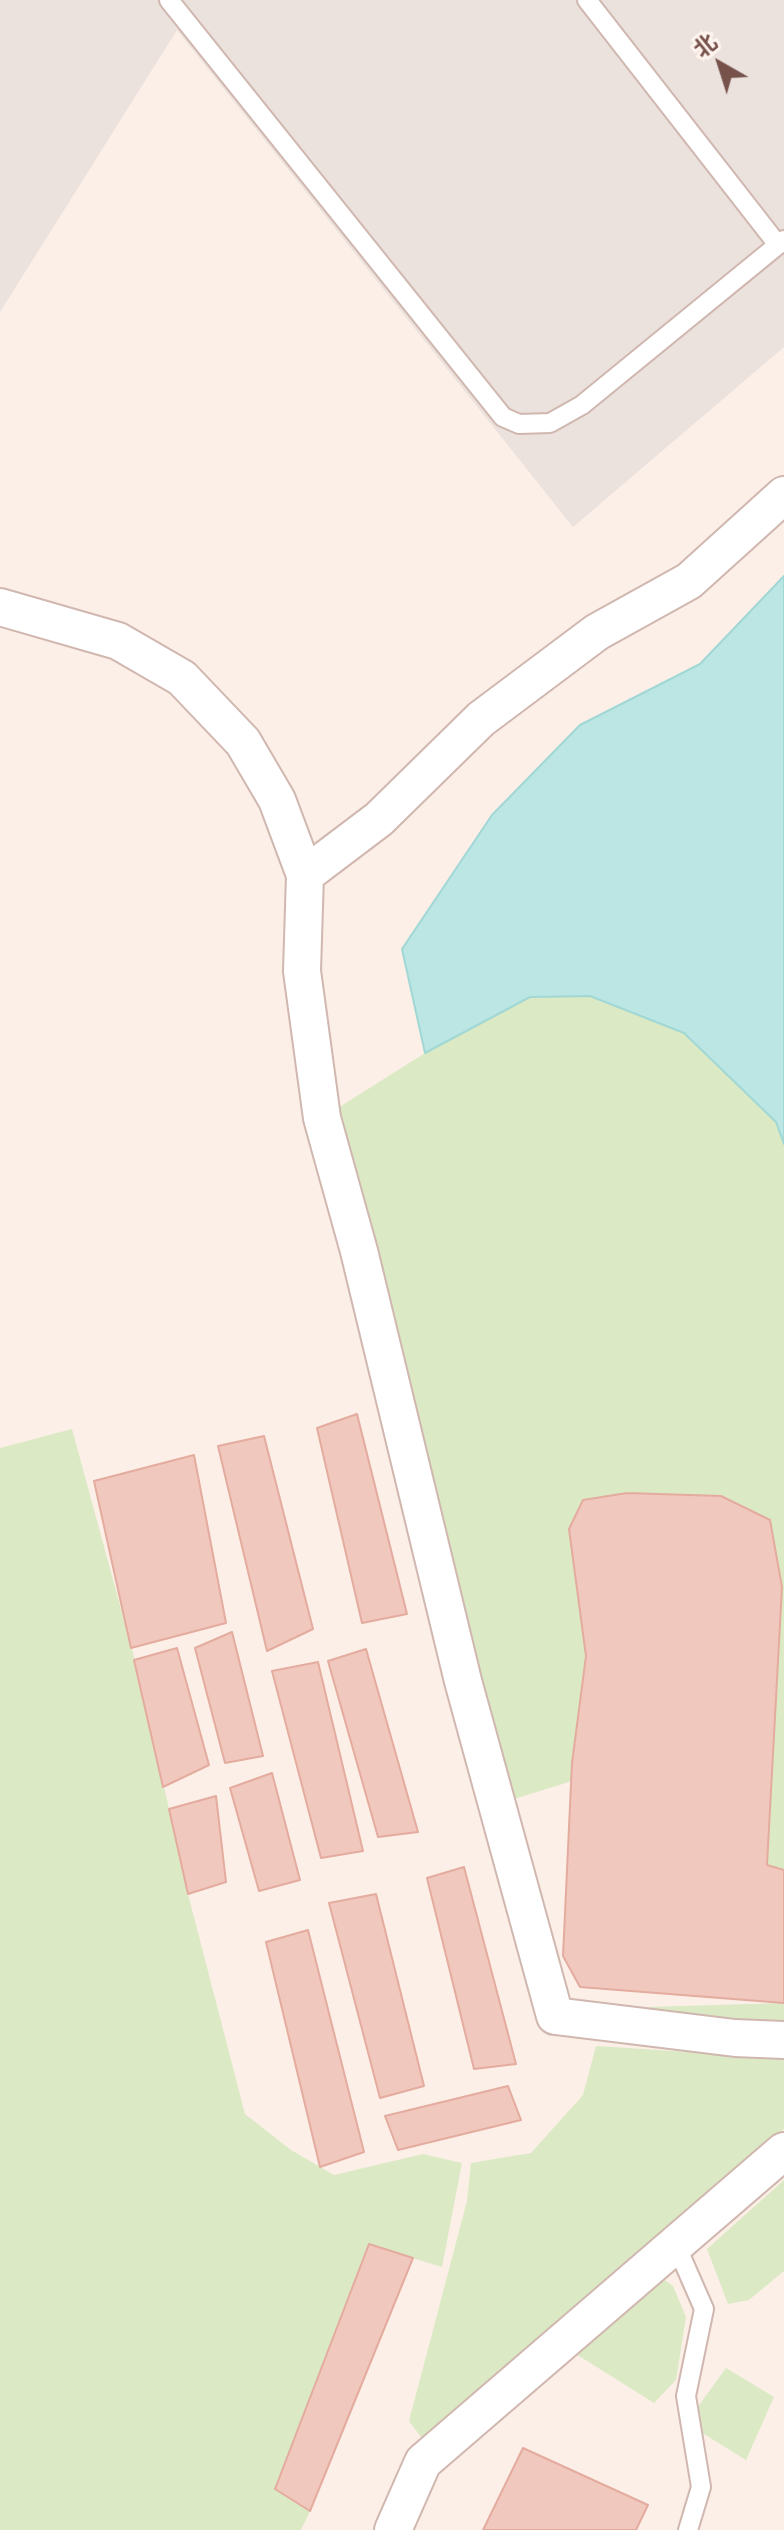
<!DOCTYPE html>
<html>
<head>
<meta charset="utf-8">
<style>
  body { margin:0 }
  #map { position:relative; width:784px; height:2530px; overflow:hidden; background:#fcefe7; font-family:Quicksand,"Noto Sans SC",sans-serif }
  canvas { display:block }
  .north { position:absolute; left:680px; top:24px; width:80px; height:80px; -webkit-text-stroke:6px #fff4ed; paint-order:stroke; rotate:321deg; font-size:22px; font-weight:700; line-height:32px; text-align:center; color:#76524b }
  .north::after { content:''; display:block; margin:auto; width:28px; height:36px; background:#76524b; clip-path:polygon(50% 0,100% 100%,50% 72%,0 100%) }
</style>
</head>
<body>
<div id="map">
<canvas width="784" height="2530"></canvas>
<div class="north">北</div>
</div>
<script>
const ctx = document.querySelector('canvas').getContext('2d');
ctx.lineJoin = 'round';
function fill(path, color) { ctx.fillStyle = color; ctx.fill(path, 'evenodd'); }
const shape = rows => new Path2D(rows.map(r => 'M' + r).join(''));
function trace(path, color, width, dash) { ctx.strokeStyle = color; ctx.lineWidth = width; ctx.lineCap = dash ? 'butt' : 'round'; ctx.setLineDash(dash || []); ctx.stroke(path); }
fill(shape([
  [0,0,784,0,784,347,573,527,177,30,0,312]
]), '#ebe1dd');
fill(shape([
  [590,996,684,1033,776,1122,784,1144,784,1870,767,1865,782,1587,770,1520,721,1496,627,1493,583,1500,569,1529,586,1656,572,1781,511,1800,322,1118,425,1053,530,997],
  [72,1429,139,1675,188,1894,245,2114,291,2150,334,2175,423,2154,462,2163,442,2267,369,2245,275,2488,310,2511,301,2530,0,2530,0,1448],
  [784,2003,784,2026,659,2020,648,2007],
  [596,2046,784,2058,784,2129,427,2445,409,2421,467,2201,471,2163,531,2153,583,2095],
  [784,2180,784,2271,749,2300,728,2304,707,2249],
  [656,2274,673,2286,686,2317,676,2380,654,2403,568,2349],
  [726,2368,774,2397,746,2460,686,2423]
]), '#dbeac5');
const water = shape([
  [784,576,784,1144,776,1122,684,1033,590,996,530,997,425,1053,402,949,492,815,580,725,700,664,784,576]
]);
fill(water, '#bbe6e3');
trace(water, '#a1d7d5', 2);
const building = shape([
  [357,1414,407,1614,362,1623,317,1428,357,1414],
  [264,1436,313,1629,267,1651,218,1446,264,1436],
  [194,1455,226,1623,131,1648,94,1481,194,1455],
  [627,1493,721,1496,770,1520,782,1587,767,1865,784,1870,784,2003,580,1987,563,1956,572,1763,586,1656,569,1529,583,1500,627,1493],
  [232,1632,263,1756,225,1763,195,1648,232,1632],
  [177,1648,209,1765,163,1787,134,1660,177,1648],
  [366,1649,418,1832,378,1837,328,1661,366,1649],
  [318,1662,363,1851,321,1858,272,1671,318,1662],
  [272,1773,300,1880,259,1891,230,1788,272,1773],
  [216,1796,226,1882,188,1894,169,1809,216,1796],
  [464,1867,516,2064,474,2069,427,1878,464,1867],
  [376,1894,424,2086,380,2098,329,1903,376,1894],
  [308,1930,364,2152,320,2167,266,1942,308,1930],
  [508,2086,521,2120,398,2150,385,2116,508,2086],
  [369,2244,413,2258,310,2511,275,2489,369,2244],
  [523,2448,648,2505,636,2530,483,2530,523,2448]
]);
fill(building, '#f1c8be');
trace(building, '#e4ab9f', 2);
const service = shape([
  [169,0,503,417,519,424,550,423,582,405,784,240],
  [587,0,778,245],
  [676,2245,704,2309,686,2396,701,2487,688,2530]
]);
const minor = shape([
  [784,495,689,581,597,632,481,719,379,819,305,875,302,971,322,1118,359,1251,463,1681,555,2016,735,2038,784,2040],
  [0,607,118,641,182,678,243,742,277,800,305,875],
  [393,2530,423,2462,784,2151]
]);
trace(service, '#d0b7af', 22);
trace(minor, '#d0b7af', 40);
trace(service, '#fff', 18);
trace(minor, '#fff', 36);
</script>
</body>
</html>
